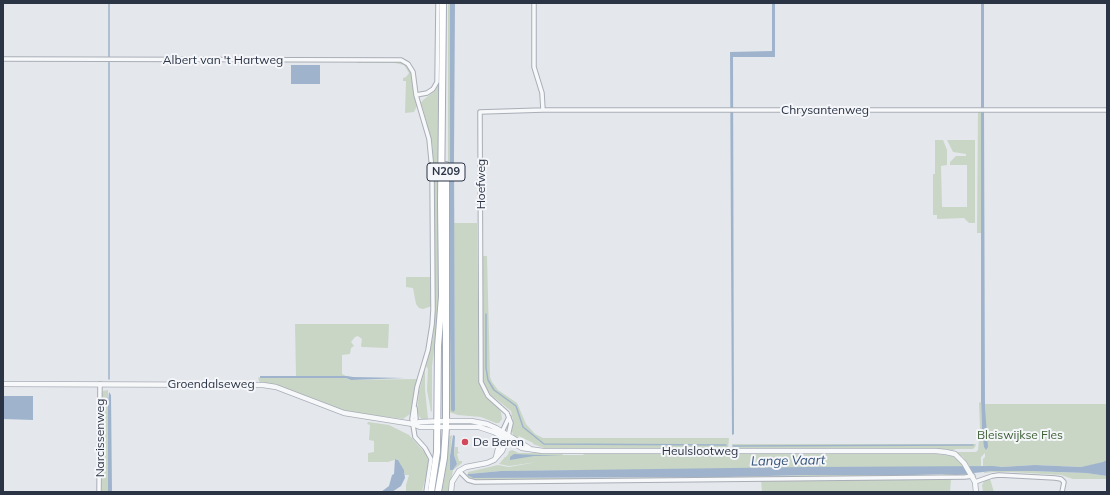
<!DOCTYPE html>
<html>
<head>
<meta charset="utf-8">
<style>
  body { margin:0 }
  #map { position:relative; width:1110px; height:495px; overflow:hidden; background:#e4e7ec; font-family:Mulish,sans-serif }
  canvas { display:block }
  .frame { position:absolute; inset:0; border:4px solid #2b3445; pointer-events:none }
</style>
</head>
<body>
<div id="map">
<canvas width="1110" height="495"></canvas>
<div class="frame"></div>
</div>
<script>
const ctx = document.querySelector('canvas').getContext('2d');
ctx.lineJoin = 'round';
function fill(path, color) { ctx.fillStyle = color; ctx.fill(path, 'evenodd'); }
const shape = rows => new Path2D(rows.map(r => 'M' + r).join(''));
function trace(path, color, width, dash) { ctx.strokeStyle = color; ctx.lineWidth = width; ctx.lineCap = dash ? 'butt' : 'round'; ctx.setLineDash(dash || []); ctx.stroke(path); }
function drawText(font, color, halo, rows, align = 'center') {
  ctx.font = font + ' Mulish,sans-serif'; ctx.lineWidth = 4; ctx.setLineDash([]); ctx.textBaseline = 'middle'; ctx.strokeStyle = halo; ctx.fillStyle = color; for (const [text, x, y, turn = 0] of rows) {
    ctx.save(); ctx.translate(x, y); ctx.rotate((+turn || 0) * Math.PI / 180); ctx.textAlign = isNaN(turn) ? turn : align; if (halo) ctx.strokeText(text, 0, 0); ctx.fillText(text, 0, 0); ctx.restore();
  }
}
fill(shape([
  [448,3,450,3,451,410,455,410,454,223,477,223,479,382,485,396,498,407,501,412,502,419,499,423,496,423,481,417,458,415,449,412,448,410],
  [358,62,398,62,405,64,411,73,417,106,414,112,405,113,406,81,403,81,403,78,406,77,409,73,404,65,395,63,356,63],
  [440,78,439,311,432,366,432,411,431,412,427,390,428,369,426,366,433,338,435,317,434,165,432,142,423,109,437,108,423,109,421,103,423,100,436,90],
  [978,111,981,111,981,233,977,233],
  [935,140,943,140,947,150,947,165,941,166,942,207,967,207,967,165,950,165,950,162,956,156,966,156,966,154,953,152,947,140,975,140,975,223,969,223,964,218,937,219,937,215,933,215,933,174,935,174],
  [482,256,487,256,490,377,492,382,498,390,517,403,526,424,535,434,543,438,729,438,728,449,547,449,533,444,533,443,519,436,518,438,515,438,511,430,513,421,511,411,491,395,486,388,483,380],
  [406,277,430,277,431,306,429,307,423,309,419,308,416,304,413,288,406,287],
  [295,324,389,324,388,348,362,347,361,346,362,339,358,336,355,337,351,342,354,346,351,348,350,354,342,355,342,374,346,376,296,376],
  [425,369,425,389,428,419,425,420,422,420,419,416,417,411,419,392],
  [258,377,260,378,346,378,351,380,417,379,410,414,403,419,349,412,261,383,259,381],
  [108,390,108,492,102,492,101,396,103,391],
  [981,402,982,430,983,405,985,404,1107,404,1107,462,1081,467,1035,465,1000,467,983,467,983,459,985,457,985,453,981,457,981,466,970,467,963,457,955,452,976,452,978,450,980,429,979,403],
  [368,422,389,425,409,435,426,454,428,460,428,468,422,492,406,492,406,485,409,475,405,475,404,470,397,459,388,462,368,462,368,453,374,452,374,441,369,440,370,425,367,424],
  [452,435,450,456,453,470,457,464,454,455,455,447,458,447,458,452,460,452,457,454,459,461,462,461,462,463,453,470,449,492,442,492,446,469,448,437],
  [732,444,976,444,975,447,973,449,956,449,951,451,737,449,733,449],
  [512,450,519,453,562,453,563,455,583,455,585,453,929,453,952,456,957,459,964,465,961,467,501,471,468,474,468,472,498,465,509,467,537,462,509,466,499,464,505,457,506,457,509,453,508,452],
  [992,471,1030,471,1086,473,1107,476,1107,479,1073,479,1061,475,1011,472,993,472,984,473,984,472],
  [945,474,967,474,968,476,475,480,471,480,467,475,473,478,559,478,727,477,807,475,941,475],
  [951,479,950,492,762,492,761,480],
  [990,479,994,492,983,492,982,485,985,480]
]), '#c9d6c5');
fill(shape([
  [450,3,455,3,454,155,455,410,453,412,451,410,450,328],
  [772,3,775,3,775,57,733,57,734,434,732,435,730,52,772,51],
  [981,3,984,3,984,108,981,108],
  [291,65,320,65,320,84,291,84],
  [981,111,984,111,985,408,988,447,986,450,984,447,982,430,981,399],
  [260,376,347,376,353,377,405,378,351,380,346,378,260,378],
  [109,392,111,395,112,492,108,492,108,403],
  [3,396,33,396,33,420,3,419],
  [453,435,455,436,454,455,457,464,453,470,450,470,450,456],
  [514,454,563,456,534,456,510,460,510,457],
  [395,459,398,460,404,470,405,478,401,486,392,492,381,492,389,486,392,475,394,474],
  [1107,460,1107,476,1086,473,1030,471,992,471,956,475,945,474,915,475,807,475,727,477,473,478,467,475,468,474,501,471,808,467,993,466,1001,467,1035,465,1081,467,1103,462]
]), '#9fb4cc');
trace(shape([
  [109,3,109,379],
  [486,314,486,368,488,380,494,390,516,406,523,427,544,444,726,445],
  [733,446,973,445]
]), '#9fb4cc', 1.5);
const minor = shape([
  [3,59,395,60,401,60,408,64,413,72,416,95,429,139,432,170,433,310,432,325,428,350,417,387,412,419,415,437,425,448,431,459,426,492],
  [416,95,427,93,433,89,437,82,438,3],
  [543,110,1107,110],
  [413,424,416,419,415,408],
  [502,432,509,417],
  [508,436,511,423,507,413,488,396,481,382,480,112,543,110,542,93,534,67,534,3],
  [459,471,468,480,475,482,965,477,973,476],
  [975,482,992,476,999,475,1055,478,1061,479,1064,482,1062,492],
  [99,492,100,384]
]);
const tertiary = shape([
  [3,384,263,385,276,387,344,413,413,424,420,427,479,427,494,432,522,448,543,451,936,451,946,452,955,454,964,463,975,482,976,492],
  [413,424,420,422,446,421,471,421,487,424,496,428,529,448],
  [496,457,502,433],
  [451,492,452,482,459,471,466,467,487,463,494,460,502,451,508,437]
]);
const primary = shape([
  [431,492,437,452,438,346,442,296,441,202,443,3],
  [438,492,444,458,446,427,446,165]
]);
trace(minor, '#a9aeb7', 5.5);
trace(tertiary, '#a9aeb7', 6);
trace(primary, '#a3abb8', 8);
trace(minor, '#f7f8fa', 3.5);
trace(tertiary, '#f7f8fa', 4.5);
trace(primary, '#fff', 6);
for (const [x, y, r, color] of [
  [465,442,4,"#d1495b"]
]) { const dot = new Path2D(); dot.arc(x, y, r, 0, 2 * Math.PI); ctx.fillStyle = color; ctx.fill(dot); trace(dot, '#f4f6f9', 1.5); }
for (const [x, y, w] of [
  [446,172,38]
]) { const box = new Path2D(); box.roundRect(x - w / 2, y - 9, w, 18, 3); ctx.fillStyle = '#f4f6f9'; ctx.fill(box); trace(box, '#2b3445', 1); }
drawText('bold 11px', '#2b3445', null, [
  ["N209",446,172]
]);
drawText('12px', '#2b3445', '#f4f6f9', [
  ["Albert van 't Hartweg",223,60],
  ["Chrysantenweg",825,110],
  ["Hoefweg",481,184,-90],
  ["Groendalseweg",211,384],
  ["Narcissenweg",100,438,-90],
  ["Heulslootweg",700,451]
]);
drawText('12px', '#3f6138', '#f4f6f9', [
  ["Bleiswijkse Fles",1020,435]
]);
drawText('12px', '#2b3445', '#f4f6f9', [
  ["De Beren",473,442]
], 'left');
drawText('italic 13px', '#34527a', '#f4f6f9', [
  ["Lange Vaart",788,461,-1]
]);
</script>
</body>
</html>
